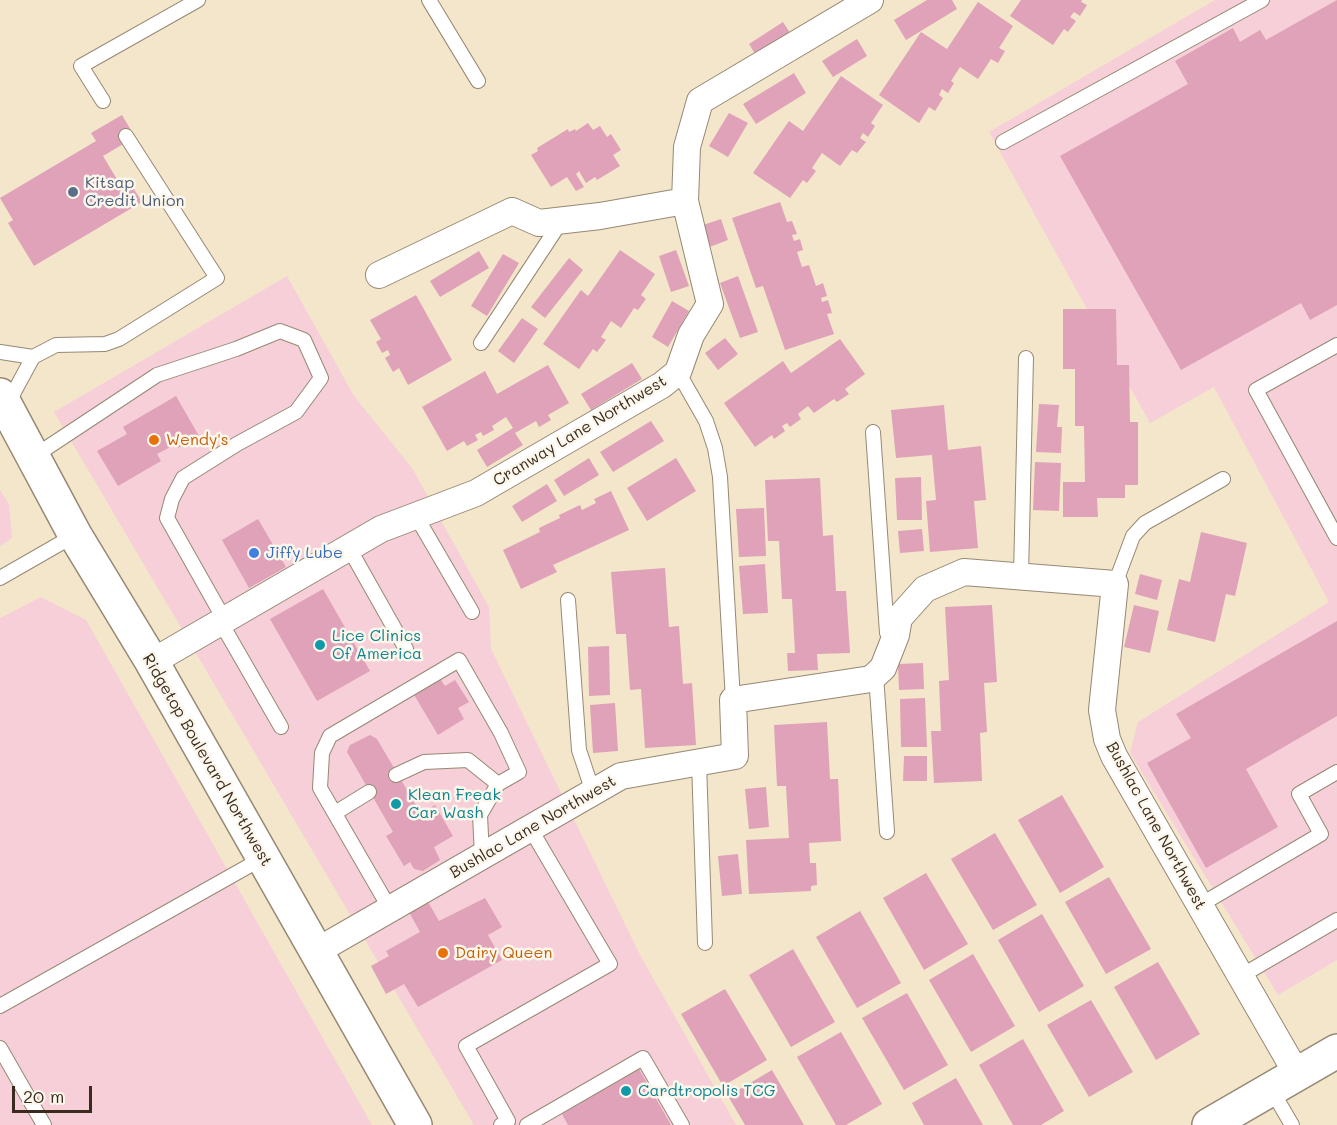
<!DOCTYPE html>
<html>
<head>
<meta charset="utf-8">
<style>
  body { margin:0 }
  #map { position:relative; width:1337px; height:1125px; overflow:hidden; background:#f3e6cb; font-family:Mali,sans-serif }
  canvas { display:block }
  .scale { position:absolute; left:12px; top:1086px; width:80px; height:27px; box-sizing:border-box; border:3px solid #3b2a1e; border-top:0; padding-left:8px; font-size:18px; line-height:21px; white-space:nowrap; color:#3b2a1e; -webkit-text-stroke:4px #fbf7ec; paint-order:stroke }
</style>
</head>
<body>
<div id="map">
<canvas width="1337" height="1125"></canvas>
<div class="scale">20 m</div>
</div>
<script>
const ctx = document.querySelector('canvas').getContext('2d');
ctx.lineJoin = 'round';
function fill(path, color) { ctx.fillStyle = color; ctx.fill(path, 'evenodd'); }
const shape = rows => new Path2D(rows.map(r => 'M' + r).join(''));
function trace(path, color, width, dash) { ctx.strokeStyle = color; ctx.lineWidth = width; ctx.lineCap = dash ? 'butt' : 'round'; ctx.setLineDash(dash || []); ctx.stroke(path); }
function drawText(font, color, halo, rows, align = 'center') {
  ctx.font = font + ' Mali,sans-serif'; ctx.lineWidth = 5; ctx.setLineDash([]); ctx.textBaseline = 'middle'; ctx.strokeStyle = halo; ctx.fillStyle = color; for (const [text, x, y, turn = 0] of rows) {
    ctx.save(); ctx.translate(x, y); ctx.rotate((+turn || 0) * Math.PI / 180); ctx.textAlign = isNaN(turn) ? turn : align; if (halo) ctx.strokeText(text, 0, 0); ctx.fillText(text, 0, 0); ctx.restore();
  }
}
fill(shape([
  [1215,0,1337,0,1337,960,1278,995,1130,753,1138,722,1329,602,1214,387,1150,423,989,132],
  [287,276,354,396,412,468,489,607,491,649,640,955,736,1125,474,1125,54,412],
  [0,490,9,504,12,538,0,546],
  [41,597,86,620,372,1125,0,1125,0,618]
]), '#f6cfd8');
fill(shape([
  [927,0,952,0,957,9,906,40,894,20],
  [1021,0,1082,0,1081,2,1087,5,1080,16,1074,12,1070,17,1076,21,1068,32,1064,29,1053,45,1010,16],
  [1337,0,1337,305,1310,320,1301,303,1181,370,1060,156,1188,84,1175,61,1233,28,1240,42,1260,30,1266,40],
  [978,2,1013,26,999,48,1005,51,998,63,991,59,978,79,960,67,951,81,954,83,948,93,942,89,939,95,943,98,935,111,929,107,919,123,879,95,921,32,947,49],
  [783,22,794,39,759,60,749,44],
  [857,39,867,56,833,77,822,61],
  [794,73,806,93,756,124,743,104],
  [841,76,883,105,871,123,875,126,868,137,863,133,860,138,866,142,857,153,852,150,840,166,822,153,812,168,816,171,807,183,803,180,790,198,753,173,789,121,803,131],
  [729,113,748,123,728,157,709,146],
  [122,115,135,137,103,156,121,186,129,181,142,202,34,266,8,223,13,220,0,198,96,141,91,133],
  [588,123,593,130,600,126,607,137,611,134,621,150,613,155,620,166,597,180,595,177,586,183,579,171,576,174,584,187,576,191,567,177,551,187,531,155,538,151,537,148,568,129,569,132,575,129,576,131],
  [780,202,787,222,792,221,797,234,792,235,794,241,800,239,803,250,797,252,802,267,809,265,816,286,823,283,827,296,821,298,822,302,828,300,832,313,827,314,834,334,785,350,763,286,756,288,732,218],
  [721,219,728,240,707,248,700,226],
  [620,250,655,274,641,295,646,299,638,310,634,308,621,328,611,321,601,337,606,340,597,352,593,349,579,369,543,344,581,290,588,296],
  [676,250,689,286,671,292,659,256],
  [479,251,489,268,440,297,430,281],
  [503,254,519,263,487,316,471,306],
  [569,258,583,270,545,318,531,307],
  [738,276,758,332,740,338,720,283],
  [416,295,452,360,408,385,399,368,393,372,385,358,390,355,388,350,382,353,376,342,381,339,370,320],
  [672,301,689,311,668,347,652,337],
  [1063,309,1116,309,1117,365,1129,365,1130,422,1138,422,1138,485,1125,485,1125,498,1097,498,1098,517,1063,517,1063,482,1085,482,1084,426,1075,426,1075,369,1063,369],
  [522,318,538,329,514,363,498,351],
  [725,338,738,354,718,370,705,353],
  [840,339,865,374,845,389,849,394,837,402,834,399,814,413,808,406,798,414,801,419,790,427,787,423,782,426,785,431,774,439,772,435,755,447,724,403,783,361,791,373],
  [632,363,642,379,591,410,581,394],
  [548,365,569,403,548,415,551,420,539,427,536,421,515,433,523,445,487,467,477,450,513,428,506,417,492,426,494,430,483,436,481,432,475,435,478,440,467,446,464,441,447,451,422,407,485,371,497,394],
  [176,396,199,436,178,448,176,444,157,454,161,461,118,486,97,451,127,434,123,427],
  [1039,404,1059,405,1057,427,1062,427,1061,453,1036,452],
  [944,405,948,450,981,446,986,500,974,501,978,548,930,552,926,501,936,500,932,455,896,458,891,410],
  [651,421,664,441,613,472,600,452],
  [589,458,599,475,564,496,554,480],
  [676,458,696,491,647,521,627,488],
  [1035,462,1061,463,1059,511,1033,510],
  [921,477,922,520,897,520,895,478],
  [820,478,823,536,833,535,836,591,846,591,850,653,817,654,818,670,788,671,787,653,795,653,792,599,782,599,779,541,768,541,765,480],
  [547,484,557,501,522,522,512,506],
  [611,491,629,530,553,565,557,572,521,589,503,550,540,532,539,528,560,518,559,515,580,505,582,510,596,503,594,499],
  [764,508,766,556,739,557,736,509],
  [258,519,286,567,249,588,222,540],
  [922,529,924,551,900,553,898,531],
  [1201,532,1247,543,1235,596,1226,594,1215,642,1167,630,1179,579,1190,582],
  [765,564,768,613,743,614,739,566],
  [665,568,669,627,679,626,683,684,692,683,696,745,645,748,641,689,630,690,626,634,616,634,611,572],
  [1140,574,1162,580,1157,600,1135,594],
  [323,589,370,671,317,701,270,619],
  [992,605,997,682,984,683,987,732,980,733,982,781,934,783,931,731,941,731,939,681,949,680,945,607],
  [1134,605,1159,611,1150,653,1124,647],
  [1337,621,1337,716,1246,769,1278,827,1206,868,1147,763,1191,738,1176,714],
  [609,646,610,695,589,696,588,647],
  [923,663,924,689,899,690,898,664],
  [439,677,445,686,455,680,469,702,458,708,464,719,438,735,413,693],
  [925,698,927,747,901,747,900,699],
  [615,703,618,751,593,753,590,705],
  [827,722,830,779,838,779,841,841,809,843,810,863,816,863,817,885,811,886,811,891,749,894,746,840,789,838,786,786,777,786,774,725],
  [370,735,377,739,421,814,435,805,453,836,434,847,440,860,423,871,414,869,410,862,404,866,386,836,393,832,347,752,350,745],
  [904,756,927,756,927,781,903,781],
  [766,787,769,827,749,829,745,789],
  [1062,795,1104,867,1060,893,1018,820],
  [995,833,1037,905,993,930,951,859],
  [738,854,742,894,722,896,718,856],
  [926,873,968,944,924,970,883,898],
  [1109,877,1151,949,1106,974,1065,902],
  [485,898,502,927,488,935,502,960,418,1007,404,984,386,994,371,966,389,956,386,951,420,932,409,912,428,902,439,921],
  [860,911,901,983,857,1008,816,937],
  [1042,914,1084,986,1039,1012,998,940],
  [793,949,835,1022,791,1047,749,975],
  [973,954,1015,1026,971,1052,929,980],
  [1158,962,1200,1034,1156,1060,1114,987],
  [725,989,767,1060,723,1086,681,1014],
  [907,993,948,1065,904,1090,862,1018],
  [1091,1000,1133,1072,1089,1097,1047,1025],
  [841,1032,882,1104,846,1125,836,1125,797,1057],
  [1023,1039,1064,1111,1041,1125,1013,1125,979,1065],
  [639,1069,671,1125,568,1125,562,1114],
  [772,1070,804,1125,745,1125,728,1096],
  [956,1078,983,1125,924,1125,912,1103]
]), '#dfa2b8');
const lane = shape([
  [429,0,478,81],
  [103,101,81,66,198,0],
  [1003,142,1262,0],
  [481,343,562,220],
  [1337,345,1256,390,1337,538],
  [0,352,33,357,7,405],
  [33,357,56,345,105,344,119,339,217,278,126,136],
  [678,372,706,421,715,448,720,477,733,700],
  [873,432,887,633],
  [33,457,157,375,236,349,280,331,304,340,321,378,296,412,237,444,183,478,172,499,167,518,224,619],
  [416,516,472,612],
  [349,548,406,649],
  [1021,576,1026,358],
  [0,578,75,535],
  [1115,584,1133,536,1145,523,1223,479],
  [568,600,579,750,593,792],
  [220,621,281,727],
  [876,675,887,832],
  [699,762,705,943],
  [396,775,424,762,468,760,498,784],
  [335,813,369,792],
  [1200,905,1321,834,1299,794,1337,772],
  [390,909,320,788,322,753,330,736,459,660,501,733,519,772,498,784,480,815,482,856],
  [1241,976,1337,920],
  [0,1006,263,858],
  [0,1048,44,1125],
  [1271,1089,1292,1125],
  [501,1125,508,1121,466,1046,610,964,530,828],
  [527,1125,643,1058,682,1125]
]);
const street = shape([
  [379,275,512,211,539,223,600,216,685,201],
  [152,662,381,529,476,493,662,385,678,372,691,335,710,304,685,201,687,147,700,101,870,0],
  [317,951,621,776,735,756,733,700,871,679,883,668,896,635,899,618,925,589,964,572,1115,584,1102,710,1107,739,1114,756,1297,1074]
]);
const secondary = shape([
  [0,395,75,535,152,662,415,1125],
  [1209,1125,1337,1051]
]);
trace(lane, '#978874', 16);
trace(street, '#978874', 28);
trace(secondary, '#978874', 36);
trace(lane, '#fff', 14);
trace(street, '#fff', 26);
trace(secondary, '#fff', 33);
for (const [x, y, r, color] of [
  [73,192,6,"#5c6f8a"],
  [154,440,6,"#e8710a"],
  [254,553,6,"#3f7fe0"],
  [320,645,6,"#0f9aa8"],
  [396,804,6,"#0f9aa8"],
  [443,953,6,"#e8710a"],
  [626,1091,6,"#0f9aa8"]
]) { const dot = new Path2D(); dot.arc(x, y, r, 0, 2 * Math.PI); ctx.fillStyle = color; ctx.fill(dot); trace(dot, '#fbf7ec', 2); }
drawText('16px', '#4e5e75', '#fbf7ec', [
  ["Kitsap",85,183],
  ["Credit Union",85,201]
], 'left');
drawText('16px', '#3b2a1e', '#fbf7ec', [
  ["Cranway Lane Northwest",580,431,-31],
  ["Ridgetop Boulevard Northwest",207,760,60],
  ["Bushlac Lane Northwest",1156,826,61],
  ["Bushlac Lane Northwest",533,827,-30]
]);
drawText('16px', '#c56008', '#fbf7ec', [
  ["Wendy's",166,440],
  ["Dairy Queen",455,953]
], 'left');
drawText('16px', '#366cbe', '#fbf7ec', [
  ["Jiffy Lube",266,553]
], 'left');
drawText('16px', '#0d838f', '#fbf7ec', [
  ["Lice Clinics",332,636],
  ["Of America",332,654],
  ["Klean Freak",408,795],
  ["Car Wash",408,813],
  ["Cardtropolis TCG",638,1091]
], 'left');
</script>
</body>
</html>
